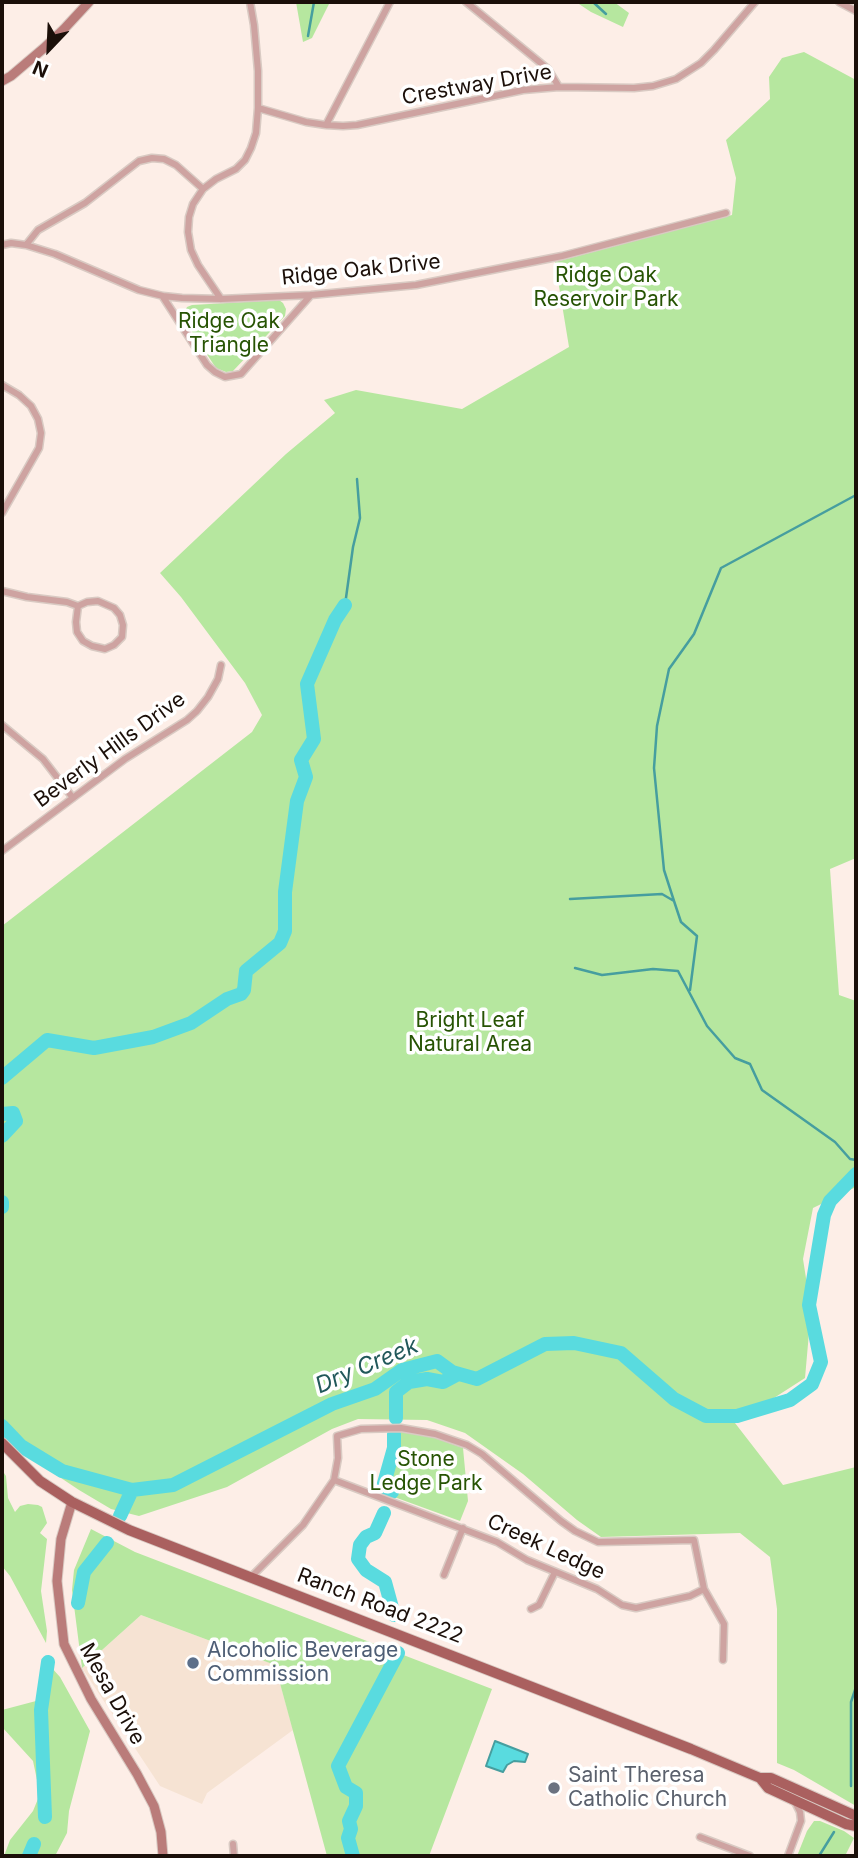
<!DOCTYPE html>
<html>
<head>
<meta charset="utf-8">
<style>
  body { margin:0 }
  #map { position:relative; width:858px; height:1858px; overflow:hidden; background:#fdeee7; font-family:Inter,sans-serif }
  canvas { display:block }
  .frame { position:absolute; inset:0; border:4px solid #1b0f09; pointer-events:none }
  .north { position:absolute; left:14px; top:14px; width:70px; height:70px; -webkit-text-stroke:5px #fff; paint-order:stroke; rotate:203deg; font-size:19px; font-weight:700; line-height:28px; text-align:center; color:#1b0f09 }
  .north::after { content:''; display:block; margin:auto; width:24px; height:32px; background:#1b0f09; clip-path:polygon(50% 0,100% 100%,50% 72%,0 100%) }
</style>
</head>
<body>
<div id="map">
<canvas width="858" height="1858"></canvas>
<div class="frame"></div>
<div class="north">N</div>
</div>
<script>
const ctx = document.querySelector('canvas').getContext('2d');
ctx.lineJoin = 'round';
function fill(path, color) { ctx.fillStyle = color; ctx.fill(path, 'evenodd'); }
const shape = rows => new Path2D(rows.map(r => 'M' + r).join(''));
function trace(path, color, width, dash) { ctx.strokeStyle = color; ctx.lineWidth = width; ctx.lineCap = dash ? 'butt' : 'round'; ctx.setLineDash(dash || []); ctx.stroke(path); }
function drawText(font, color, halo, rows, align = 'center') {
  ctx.font = font + ' Inter,sans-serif'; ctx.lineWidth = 7; ctx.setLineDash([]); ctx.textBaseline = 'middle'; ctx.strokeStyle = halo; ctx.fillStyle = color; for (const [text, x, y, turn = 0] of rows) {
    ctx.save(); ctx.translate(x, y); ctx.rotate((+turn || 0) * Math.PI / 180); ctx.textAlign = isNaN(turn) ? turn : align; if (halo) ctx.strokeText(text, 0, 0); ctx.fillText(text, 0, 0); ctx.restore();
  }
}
fill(shape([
  [141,1615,275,1665,293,1730,207,1793,202,1804,160,1786,82,1668]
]), '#f6e3d3');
fill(shape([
  [296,2,330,2,312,38,303,42],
  [576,2,614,2,629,13,623,27,591,12],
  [804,52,856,80,856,858,830,869,839,995,856,1001,856,1187,813,1208,803,1259,811,1310,805,1378,735,1423,783,1485,856,1467,856,1806,794,1770,777,1763,777,1609,770,1557,740,1533,601,1537,577,1520,523,1474,465,1433,427,1420,358,1419,332,1429,227,1487,139,1516,111,1509,79,1490,40,1464,2,1426,2,926,252,732,262,715,245,683,181,597,160,573,286,454,335,413,324,400,356,390,462,409,569,347,555,262,732,215,736,178,726,140,770,99,769,77,782,58],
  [279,300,283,303,286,309,285,316,233,371,226,372,216,368,184,320,183,315,187,307,192,305],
  [400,1431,430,1436,463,1448,468,1501,460,1521,375,1490],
  [2,1470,6,1476,8,1498,15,1512,20,1506,28,1504,38,1505,42,1507,47,1523,40,1533,47,1539,41,1591,47,1631,46,1643,10,1576,2,1566],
  [91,1529,135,1552,492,1689,429,1856,327,1856,275,1665,141,1615,82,1668,72,1590,74,1570],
  [51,1667,60,1677,90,1731,69,1811,67,1833,55,1856,4,1856,10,1840,33,1811,40,1794,33,1761,2,1727,2,1710,36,1701],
  [814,1821,820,1821,844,1831,854,1838,845,1856,797,1856,807,1831]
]), '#b6e79f');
const water = shape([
  [495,1741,528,1754,525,1762,514,1761,507,1765,503,1772,486,1766,495,1741]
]);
fill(water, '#59dbdf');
trace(water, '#469e9f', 2);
trace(shape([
  [593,2,606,14],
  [308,36,314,2],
  [345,605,353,547,360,518,357,479],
  [570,899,662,894,674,901,681,922,697,936,690,990],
  [674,901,664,870,654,768,657,726,669,669,694,634,721,568,856,495],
  [575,968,602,975,653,969,678,971,707,1026,735,1058,750,1064,762,1090,835,1142,850,1159,856,1160],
  [851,1786,851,1702,856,1687],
  [819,1856,834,1832]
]), '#469e9f', 2.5);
trace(shape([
  [2,1078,47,1040,94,1048,153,1037,191,1023,227,999,241,994,244,990,246,971,280,943,285,931,285,892,297,801,306,777,301,760,314,739,307,684,335,620,345,605],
  [2,1114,13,1113,16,1121,2,1136],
  [2,1202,2,1207],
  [396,1418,396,1392,409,1382,427,1379,443,1382,458,1374],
  [2,1426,21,1446,62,1471,132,1490,173,1485,332,1404,375,1389,402,1370,437,1361,452,1372,477,1379,545,1344,574,1343,621,1353,674,1399,706,1416,737,1416,790,1400,812,1384,821,1362,809,1305,824,1215,830,1201,856,1174],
  [392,1492,383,1487,394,1448,394,1434],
  [384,1513,375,1533,366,1537,360,1545,358,1559,366,1570,385,1582,394,1615],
  [120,1516,132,1490],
  [78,1603,84,1572,107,1543],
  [45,1817,41,1710,48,1662],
  [29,1856,34,1844],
  [353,1856,348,1838,351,1829,349,1821,356,1806,356,1793,346,1787,338,1766,398,1653]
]), '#59dbdf', 14);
const street = shape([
  [466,2,548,69,559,87],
  [839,2,856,11],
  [258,108,306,122,326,125,343,126,357,125,523,90,559,87,634,88,653,86,676,79,701,63,714,50,755,2],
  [326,125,390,2],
  [2,245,11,243,26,245,55,254,139,290,163,296,182,298,221,299,311,295,416,285,562,256,726,213],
  [26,245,38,230,85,203,139,161,152,158,164,159,176,165,203,189],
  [163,297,207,365,215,372,225,377,241,374,311,295],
  [221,299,198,265,191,250,188,232,189,217,193,204,203,189,216,179,236,169,245,160,251,148,256,133,258,108,258,71,254,25,250,2],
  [2,385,19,395,31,406,38,419,41,433,39,448,2,513],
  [2,591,27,597,67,602,78,606,87,602,98,601,114,608,120,615,123,625,122,637,114,645,105,649,92,646,83,641,77,632,76,622,78,606],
  [2,725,43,759,73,798],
  [2,851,125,759,187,720,197,711,208,697,218,679,221,665],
  [334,1480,497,1542,527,1560,597,1589,622,1605,636,1608,690,1596,704,1589],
  [444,1575,463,1528],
  [251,1577,303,1525,334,1480,338,1458,337,1436,361,1429,401,1428,435,1434,467,1445,482,1454,561,1521,575,1531,598,1542,694,1540,704,1589,724,1624,723,1660],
  [531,1609,539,1605,555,1572],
  [700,1837,750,1856],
  [233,1844,234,1856],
  [788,1856,801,1821,800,1812,795,1802]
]);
const secondary = shape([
  [2,81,11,76,44,48,64,29,89,2],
  [72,1502,61,1539,57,1581,64,1644,91,1699,137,1774,154,1806,161,1832,163,1856]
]);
const primary = shape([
  [2,1443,40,1481,72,1502,129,1530,691,1749,760,1778,771,1778,856,1816],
  [760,1778,768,1788,846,1824,856,1826]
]);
trace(street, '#d9cac3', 9);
trace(secondary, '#d9cac3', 11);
trace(primary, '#d9cac3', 12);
trace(street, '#cea3a1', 6);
trace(secondary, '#ba7c7a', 9);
trace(primary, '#aa605f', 10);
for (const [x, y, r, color] of [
  [193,1663,7,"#5c6f8a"],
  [554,1788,7,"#6b7280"]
]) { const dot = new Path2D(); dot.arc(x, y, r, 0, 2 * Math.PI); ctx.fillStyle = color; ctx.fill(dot); trace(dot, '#fff', 2.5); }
drawText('21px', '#1b0f09', '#fff', [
  ["Crestway Drive",477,85,-10],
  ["Ridge Oak Drive",361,270,-6],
  ["Beverly Hills Drive",110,750,-36],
  ["Creek Ledge",546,1547,25],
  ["Ranch Road 2222",380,1606,21],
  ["Mesa Drive",112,1694,61]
]);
drawText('21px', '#275404', '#fff', [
  ["Ridge Oak",606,276],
  ["Reservoir Park",606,300],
  ["Ridge Oak",229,322],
  ["Triangle",229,346],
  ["Bright Leaf",470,1021],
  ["Natural Area",470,1045],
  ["Stone",426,1460],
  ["Ledge Park",426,1484]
]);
drawText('21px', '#4e5e75', '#fff', [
  ["Alcoholic Beverage",207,1651],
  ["Commission",207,1675]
], 'left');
drawText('21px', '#5b616d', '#fff', [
  ["Saint Theresa",568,1776],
  ["Catholic Church",568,1800]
], 'left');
drawText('italic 23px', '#21585a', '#fff', [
  ["Dry Creek",367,1366,-23]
]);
</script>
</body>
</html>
